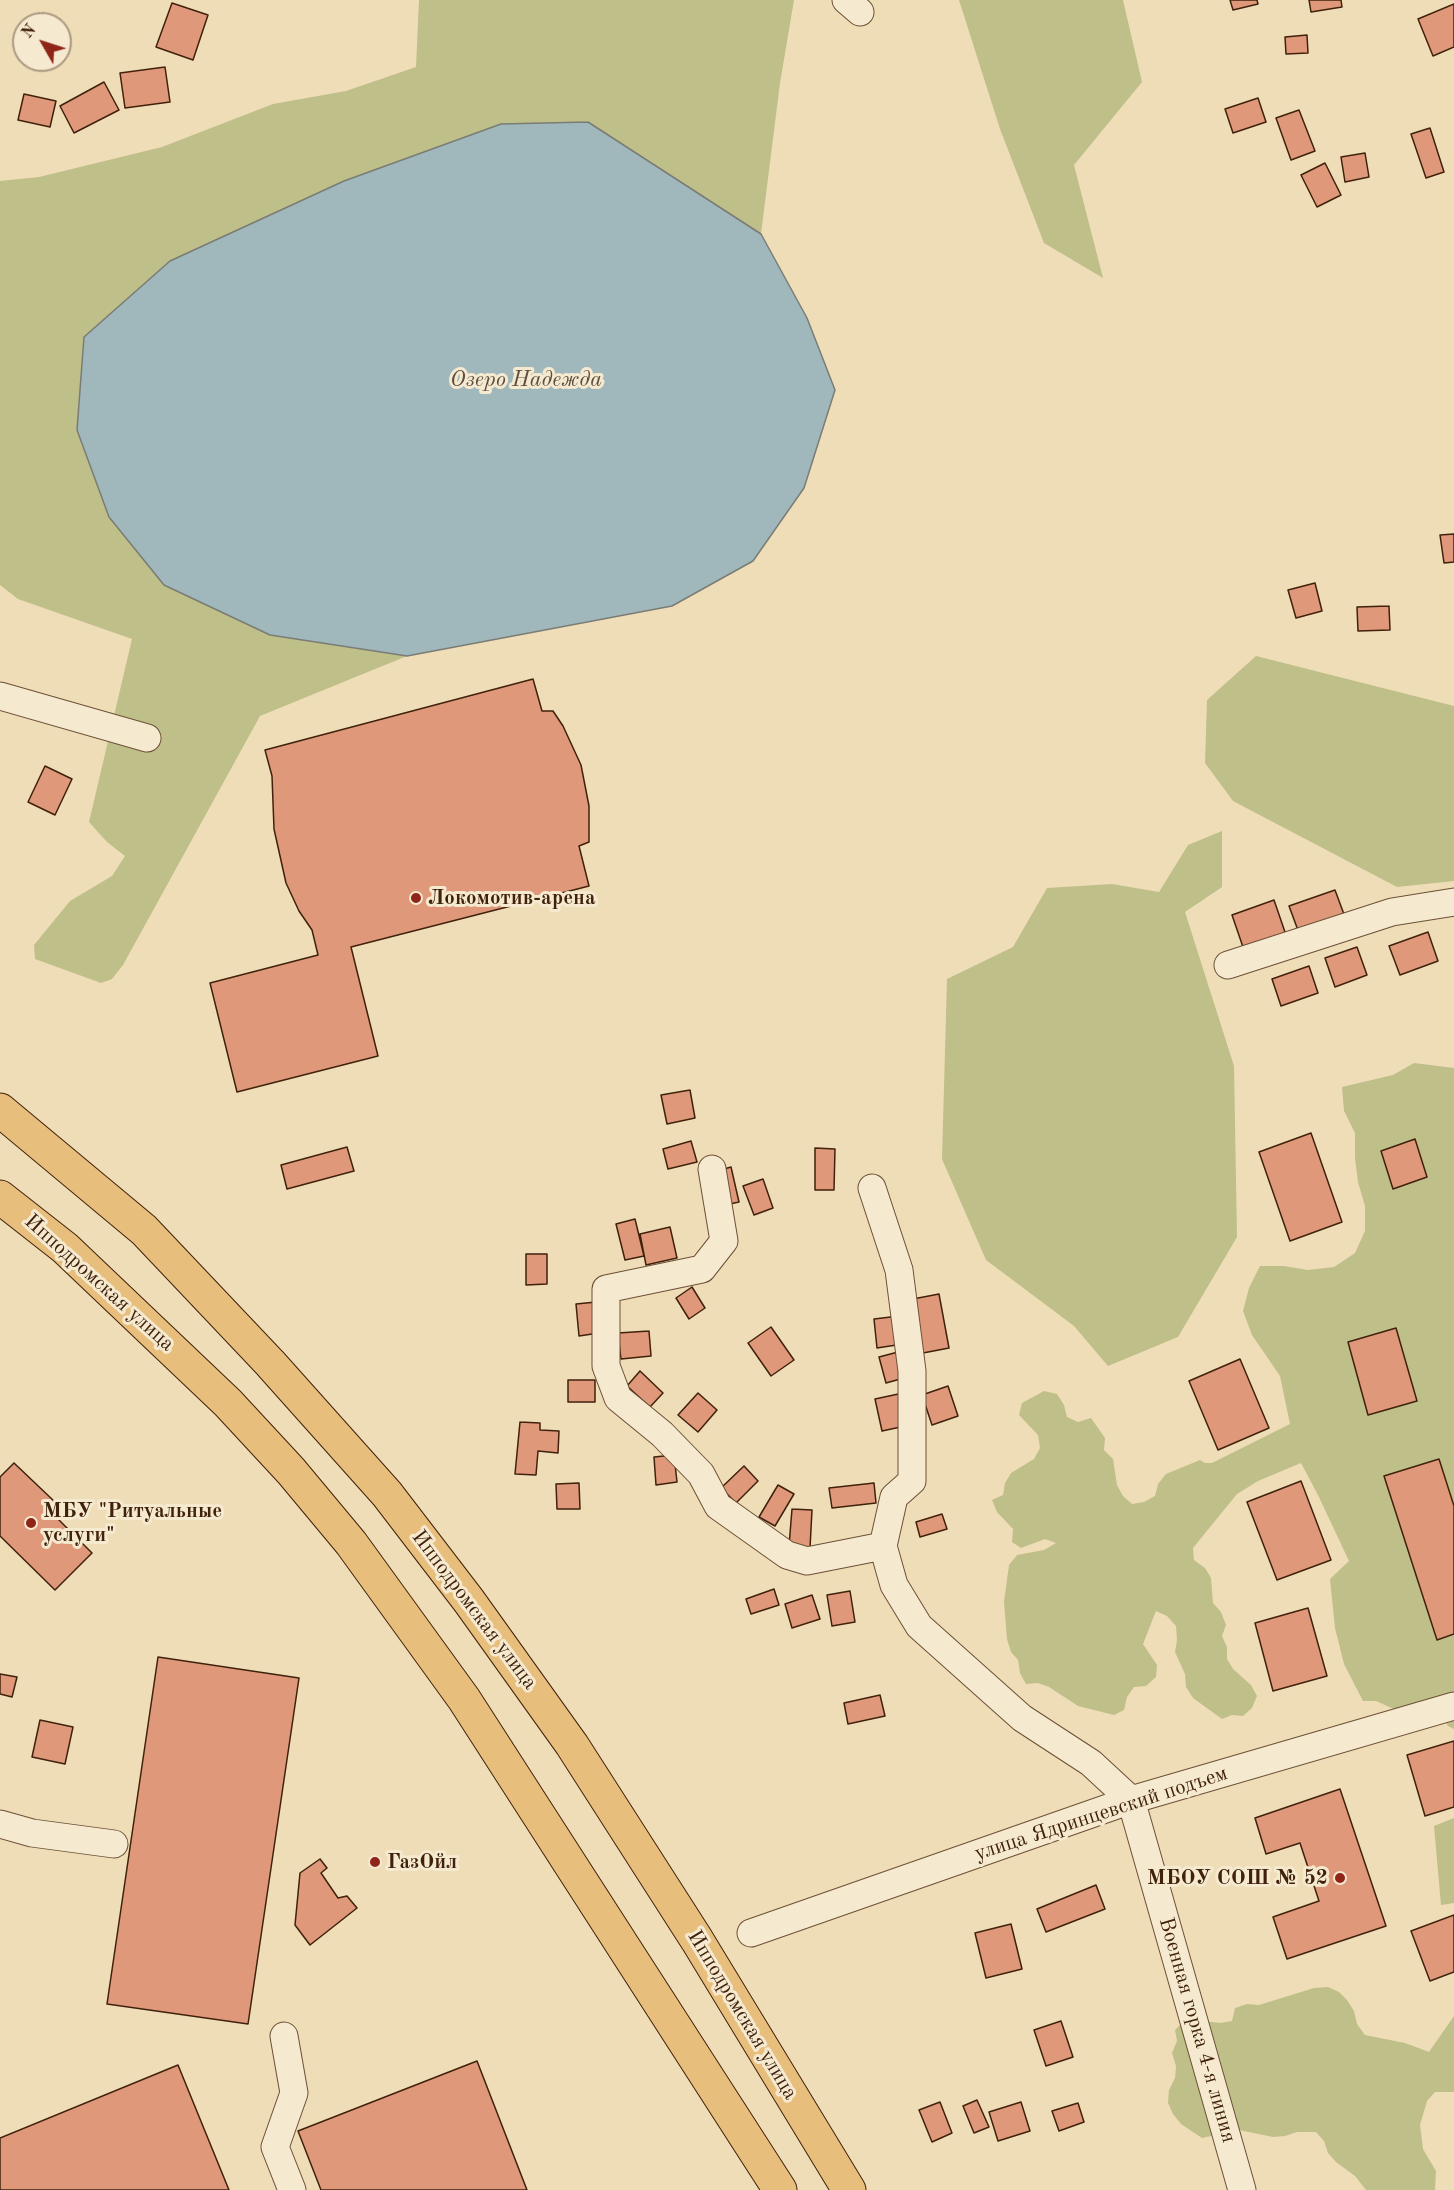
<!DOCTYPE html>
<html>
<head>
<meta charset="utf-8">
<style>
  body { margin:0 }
  #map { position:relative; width:1454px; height:2190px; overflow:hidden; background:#efddb7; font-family:"Old Standard TT",serif }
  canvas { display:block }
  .north { position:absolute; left:12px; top:12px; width:60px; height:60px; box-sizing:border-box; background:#f5e9d0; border:2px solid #ad9981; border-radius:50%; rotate:309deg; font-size:16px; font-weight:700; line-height:24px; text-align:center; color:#40210b }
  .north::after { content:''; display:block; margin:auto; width:21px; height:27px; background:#8f2418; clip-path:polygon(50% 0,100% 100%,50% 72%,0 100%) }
</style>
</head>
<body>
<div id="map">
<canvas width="1454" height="2190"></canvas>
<div class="north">N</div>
</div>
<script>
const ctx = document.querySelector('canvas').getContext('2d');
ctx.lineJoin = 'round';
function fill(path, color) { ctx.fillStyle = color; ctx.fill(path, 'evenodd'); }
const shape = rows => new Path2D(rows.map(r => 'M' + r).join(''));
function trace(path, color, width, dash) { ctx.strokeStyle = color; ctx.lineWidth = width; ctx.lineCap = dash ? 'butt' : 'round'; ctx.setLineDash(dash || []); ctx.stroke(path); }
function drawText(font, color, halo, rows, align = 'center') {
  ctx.font = font + ' "Old Standard TT",serif'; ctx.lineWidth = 6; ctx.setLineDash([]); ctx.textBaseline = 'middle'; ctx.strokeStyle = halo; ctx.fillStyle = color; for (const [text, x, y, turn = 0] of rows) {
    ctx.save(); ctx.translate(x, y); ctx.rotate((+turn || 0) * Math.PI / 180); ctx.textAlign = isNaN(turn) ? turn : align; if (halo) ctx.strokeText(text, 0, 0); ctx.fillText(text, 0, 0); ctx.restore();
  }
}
fill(shape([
  [419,0,794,0,780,83,761,234,588,122,84,337,77,430,109,517,270,635,407,656,260,716,123,965,112,979,101,983,35,959,34,945,70,901,112,876,125,856,107,842,89,822,132,639,18,599,0,585,0,181,39,177,162,147,273,104,346,91,416,67],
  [959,0,1123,0,1142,82,1074,165,1103,278,1044,243,1000,129],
  [1256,656,1454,706,1454,881,1397,887,1233,801,1205,763,1207,700],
  [1222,831,1222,887,1185,912,1234,1066,1237,1237,1178,1337,1108,1366,1074,1326,986,1260,942,1159,947,979,1013,947,1047,888,1112,884,1159,892,1188,845],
  [1414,1063,1454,1068,1454,1729,1448,1726,1432,1702,1398,1711,1376,1701,1363,1701,1344,1664,1335,1628,1330,1579,1349,1561,1318,1495,1301,1463,1258,1481,1237,1494,1193,1548,1194,1560,1205,1568,1211,1578,1213,1603,1221,1612,1226,1625,1222,1636,1227,1647,1227,1659,1233,1669,1251,1685,1257,1696,1252,1708,1243,1716,1232,1715,1222,1719,1193,1698,1186,1687,1185,1674,1175,1652,1177,1640,1176,1626,1167,1616,1156,1611,1143,1644,1157,1665,1156,1677,1146,1686,1134,1687,1127,1697,1124,1710,1114,1715,1078,1706,1049,1687,1038,1683,1026,1684,1020,1673,1018,1660,1011,1652,1007,1639,1004,1602,1009,1565,1017,1555,1044,1550,1056,1543,1045,1539,1021,1548,1012,1542,1013,1529,997,1512,992,1500,1003,1495,1005,1483,1011,1473,1034,1459,1040,1448,1038,1435,1019,1415,1022,1403,1044,1391,1057,1394,1064,1405,1067,1417,1078,1422,1091,1418,1105,1438,1104,1450,1113,1459,1117,1485,1123,1496,1132,1504,1144,1502,1155,1496,1158,1484,1166,1474,1200,1460,1205,1463,1212,1463,1290,1424,1280,1376,1252,1335,1243,1311,1249,1288,1260,1266,1284,1266,1308,1270,1334,1267,1355,1253,1365,1231,1365,1206,1358,1182,1355,1158,1355,1133,1344,1111,1342,1087,1393,1075],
  [1454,1818,1454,1903,1441,1905,1434,1826],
  [1328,1987,1339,1992,1347,2000,1354,2011,1357,2024,1365,2035,1405,2043,1429,2052,1454,2016,1454,2092,1435,2092,1427,2101,1420,2125,1423,2149,1436,2171,1435,2190,1366,2190,1355,2176,1336,2162,1328,2153,1324,2141,1316,2132,1297,2132,1285,2136,1273,2137,1239,2130,1202,2138,1181,2124,1173,2114,1168,2103,1169,2090,1175,2078,1176,2066,1172,2053,1177,2041,1175,2030,1184,2021,1196,2020,1220,2023,1232,2021,1235,2008,1247,2004,1259,2005,1314,1988]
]), '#bfbf8a');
const water = shape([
  [588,122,761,234,807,318,835,390,804,488,753,561,672,606,407,656,270,635,164,585,109,517,77,430,84,337,170,261,344,181,501,124,588,122]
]);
fill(water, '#a0b8bb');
trace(water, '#7a7c75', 1.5);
const building = shape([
  [1230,0,1257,0,1258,4,1233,10,1230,0],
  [1309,0,1341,0,1342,7,1311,12,1309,0],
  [172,3,208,15,193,60,156,47,172,3],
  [1454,4,1454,47,1433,56,1418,19,1454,4],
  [1307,35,1308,53,1286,54,1285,37,1307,35],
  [165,67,170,102,125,108,120,73,165,67],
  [104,82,119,110,74,133,60,106,104,82],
  [24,94,56,101,50,127,18,120,24,94],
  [1258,98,1266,122,1233,133,1225,109,1258,98],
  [1299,110,1315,151,1291,160,1276,118,1299,110],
  [1430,128,1444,172,1426,178,1411,134,1430,128],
  [1365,153,1369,177,1345,182,1341,157,1365,153],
  [1325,163,1341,195,1317,207,1301,175,1325,163],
  [1454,534,1454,562,1444,563,1440,535,1454,534],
  [1315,583,1322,611,1296,618,1288,590,1315,583],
  [1389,606,1390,630,1358,631,1357,607,1389,606],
  [533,679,542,711,553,711,563,726,581,765,589,806,589,842,579,846,589,886,351,947,378,1056,237,1092,210,983,318,955,312,930,299,911,286,883,274,829,272,776,265,750,533,679],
  [45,766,72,779,55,815,28,802,45,766],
  [1335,890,1345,917,1299,933,1289,906,1335,890],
  [1274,900,1286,935,1244,950,1232,915,1274,900],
  [1428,932,1438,961,1400,975,1389,946,1428,932],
  [1357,947,1367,975,1335,987,1325,958,1357,947],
  [1309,966,1318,993,1281,1006,1272,979,1309,966],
  [690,1090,695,1118,667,1124,661,1095,690,1090],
  [1311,1133,1342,1222,1290,1241,1259,1152,1311,1133],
  [1415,1139,1427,1177,1393,1189,1381,1151,1415,1139],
  [691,1141,697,1162,668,1169,663,1149,691,1141],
  [347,1147,354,1171,287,1189,281,1165,347,1147],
  [815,1148,835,1149,834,1190,815,1190,815,1148],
  [731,1167,739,1202,725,1205,717,1171,731,1167],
  [763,1179,773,1208,754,1215,743,1186,763,1179],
  [635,1219,644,1256,625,1260,616,1224,635,1219],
  [670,1227,677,1258,646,1265,640,1234,670,1227],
  [526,1254,547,1254,547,1284,526,1285,526,1254],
  [692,1287,705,1308,689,1319,676,1298,692,1287],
  [939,1294,949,1348,923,1353,913,1299,939,1294],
  [596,1302,599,1333,579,1336,576,1304,596,1302],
  [899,1316,903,1344,877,1348,874,1319,899,1316],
  [771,1327,794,1360,771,1376,748,1343,771,1327],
  [1396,1328,1417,1401,1368,1415,1348,1342,1396,1328],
  [649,1331,651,1356,621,1359,618,1333,649,1331],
  [898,1352,904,1378,886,1383,879,1357,898,1352],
  [1240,1359,1269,1428,1218,1450,1189,1381,1240,1359],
  [640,1371,663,1393,650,1407,627,1386,640,1371],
  [568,1380,595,1380,595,1402,568,1402,568,1380],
  [948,1386,958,1416,932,1425,922,1395,948,1386],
  [698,1393,717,1410,698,1432,678,1415,698,1393],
  [903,1393,910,1425,882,1431,875,1399,903,1393],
  [520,1422,540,1423,540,1430,559,1431,558,1453,538,1451,536,1475,515,1474,520,1422],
  [674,1455,677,1482,656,1485,654,1457,674,1455],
  [1439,1459,1454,1506,1454,1634,1437,1640,1384,1476,1439,1459],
  [14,1463,55,1502,48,1509,92,1553,55,1590,0,1536,0,1477,14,1463],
  [744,1466,758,1481,736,1503,721,1488,744,1466],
  [1301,1481,1331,1560,1277,1580,1247,1502,1301,1481],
  [579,1483,580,1509,557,1509,556,1484,579,1483],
  [874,1483,876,1503,832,1508,829,1488,874,1483],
  [778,1485,794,1494,775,1526,759,1517,778,1485],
  [792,1509,812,1510,810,1548,789,1546,792,1509],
  [942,1514,947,1529,920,1537,916,1522,942,1514],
  [774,1589,779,1605,751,1614,746,1599,774,1589],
  [850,1591,855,1622,832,1626,827,1595,850,1591],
  [812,1595,820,1619,792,1628,785,1604,812,1595],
  [1308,1608,1327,1676,1273,1691,1255,1623,1308,1608],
  [158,1657,299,1678,248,2024,107,2004,158,1657],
  [0,1674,17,1677,12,1697,0,1694,0,1674],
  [880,1695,885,1716,848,1724,844,1703,880,1695],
  [40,1720,73,1727,65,1764,32,1757,40,1720],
  [1454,1741,1454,1807,1425,1816,1407,1755,1454,1741],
  [1340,1789,1386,1926,1287,1959,1273,1917,1319,1901,1300,1843,1266,1854,1255,1818,1340,1789],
  [320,1859,327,1868,321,1873,338,1898,347,1896,357,1908,310,1945,295,1925,300,1873,320,1859],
  [1096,1885,1105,1909,1046,1932,1037,1909,1096,1885],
  [1454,1915,1454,1972,1430,1981,1411,1931,1454,1915],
  [1011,1924,1022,1969,986,1978,975,1933,1011,1924],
  [1061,2021,1073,2057,1046,2066,1034,2030,1061,2021],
  [477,2061,527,2190,321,2190,298,2131,477,2061],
  [178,2065,229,2190,0,2190,0,2138,178,2065],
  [977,2100,989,2127,974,2133,963,2106,977,2100],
  [940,2102,952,2133,932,2142,919,2110,940,2102],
  [1021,2102,1030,2131,998,2141,989,2112,1021,2102],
  [1078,2103,1084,2122,1059,2131,1052,2111,1078,2103]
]);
fill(building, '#df997a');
trace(building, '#40210b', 1.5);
const minor = shape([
  [846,0,860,12],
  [0,696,147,738],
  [1228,965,1392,912,1454,902],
  [712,1169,724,1241,702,1269,606,1289,606,1366,618,1398,662,1434,701,1474,718,1506,787,1555,807,1561,883,1546],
  [872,1188,899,1270,912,1371,912,1481,894,1497,883,1546,894,1585,919,1626,1022,1718,1091,1763,1131,1800,1242,2190],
  [0,1824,32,1833,114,1844],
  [751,1933,1131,1800,1454,1706],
  [284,2036,294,2093,275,2147,292,2190]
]);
const trunk = shape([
  [0,1110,144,1230,270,1363,387,1494,469,1601,572,1745,697,1940,849,2190],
  [0,1197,65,1248,228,1403,291,1471,351,1543,464,1699,780,2190]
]);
trace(minor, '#6c5036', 29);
trace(trunk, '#40210b', 35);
trace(minor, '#f5e9d0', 27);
trace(trunk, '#e8be7c', 33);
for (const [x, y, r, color] of [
  [416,898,6,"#8f2418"],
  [31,1523,6,"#8f2418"],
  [375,1862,6,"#8f2418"],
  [1340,1878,6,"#8f2418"]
]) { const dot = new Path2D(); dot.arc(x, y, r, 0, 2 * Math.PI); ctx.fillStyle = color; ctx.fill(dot); trace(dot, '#f5e9d0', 2); }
drawText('bold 21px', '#40210b', '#f5e9d0', [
  ["Локомотив-арена",428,898],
  ["МБУ \"Ритуальные",43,1511],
  ["услуги\"",43,1535],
  ["ГазОйл",387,1862],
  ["МБОУ СОШ № 52",1328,1878,"right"]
], 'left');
drawText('21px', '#40210b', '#f5e9d0', [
  ["Ипподромская улица",99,1283,42],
  ["Ипподромская улица",474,1610,53],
  ["улица Ядринцевский подъем",1101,1814,-18],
  ["Ипподромская улица",742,2015,59],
  ["Военная горка 4-я линия",1197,2030,74]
]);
drawText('italic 22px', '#5d4e40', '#f5e9d0', [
  ["Озеро Надежда",526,380]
]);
</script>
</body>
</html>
